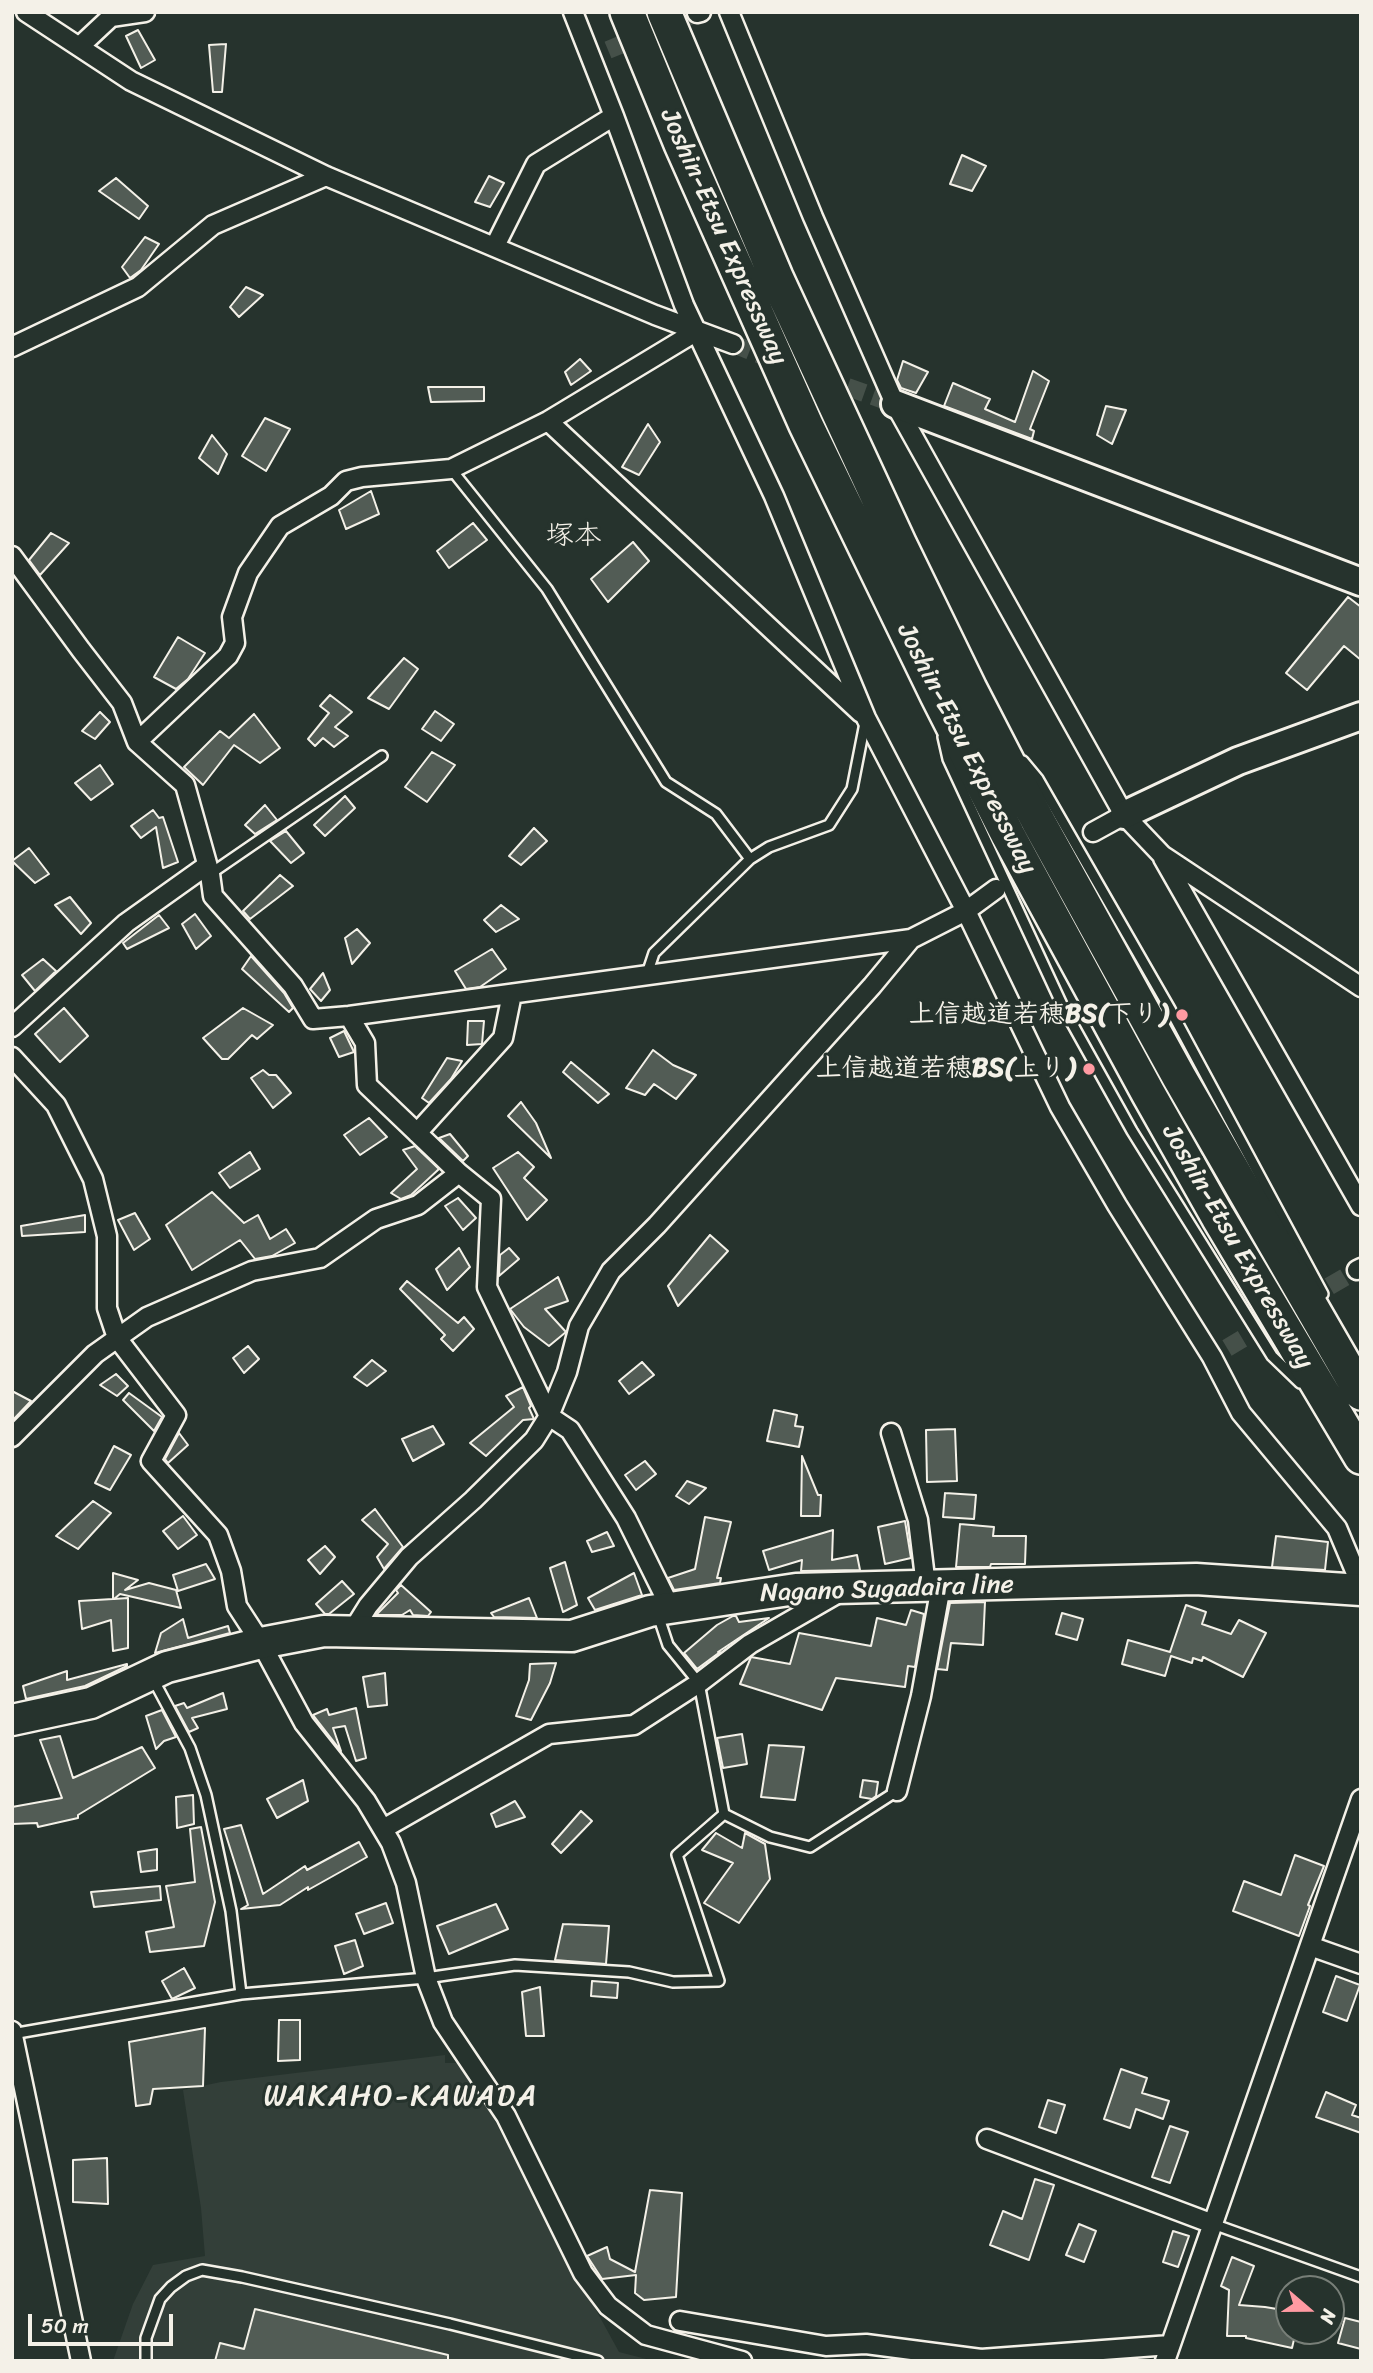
<!DOCTYPE html>
<html>
<head>
<meta charset="utf-8">
<style>
  body { margin:0 }
  #map { position:relative; width:1373px; height:2373px; overflow:hidden; background:#26332d; font-family:Sriracha,sans-serif }
  canvas { display:block }
  .frame { position:absolute; inset:0; border:14px solid #f4f1e8; pointer-events:none }
  .north { position:absolute; left:1275px; top:2275px; width:70px; height:70px; box-sizing:border-box; background:#26332d; border:2px solid #787f78; border-radius:50%; rotate:110deg; font-size:19px; font-weight:700; line-height:28px; text-align:center; color:#f4f1e8 }
  .north::after { content:''; display:block; margin:auto; width:24px; height:32px; background:#ff9aa2; clip-path:polygon(50% 0,100% 100%,50% 72%,0 100%) }
  .scale { position:absolute; left:28px; top:2314px; width:145px; height:32px; box-sizing:border-box; border:4px solid #f4f1e8; border-top:0; padding-left:9px; font-size:21px; line-height:24px; white-space:nowrap; color:#f4f1e8; -webkit-text-stroke:5px #26332d; paint-order:stroke }
</style>
</head>
<body>
<div id="map">
<canvas width="1373" height="2373"></canvas>
<div class="frame"></div>
<div class="north">N</div>
<div class="scale">50 m</div>
</div>
<script>
const ctx = document.querySelector('canvas').getContext('2d');
ctx.lineJoin = 'round';
function fill(path, color) { ctx.fillStyle = color; ctx.fill(path, 'evenodd'); }
const shape = rows => new Path2D(rows.map(r => 'M' + r).join(''));
function trace(path, color, width, dash) { ctx.strokeStyle = color; ctx.lineWidth = width; ctx.lineCap = dash ? 'butt' : 'round'; ctx.setLineDash(dash || []); ctx.stroke(path); }
function drawText(font, color, halo, rows, align = 'center') {
  ctx.font = font + ' Sriracha,"Klee One",sans-serif'; ctx.lineWidth = 6; ctx.setLineDash([]); ctx.textBaseline = 'middle'; ctx.strokeStyle = halo; ctx.fillStyle = color; for (const [text, x, y, turn = 0] of rows) {
    ctx.save(); ctx.translate(x, y); ctx.rotate((+turn || 0) * Math.PI / 180); ctx.textAlign = isNaN(turn) ? turn : align; if (halo) ctx.strokeText(text, 0, 0); ctx.fillText(text, 0, 0); ctx.restore();
  }
}
fill(shape([
  [445,2055,445,2063,460,2063,470,2073,540,2208,619,2352,654,2361,113,2361,133,2304,153,2265,205,2256,201,2208,183,2090,221,2082]
]), '#333f39');
const building = shape([
  [138,30,155,60,141,68,126,36,138,30],
  [226,44,222,92,213,92,209,45,226,44],
  [962,155,986,166,972,191,950,184,962,155],
  [489,176,504,183,490,207,475,202,489,176],
  [116,178,148,206,139,219,99,191,116,178],
  [145,237,159,244,141,270,130,278,122,267,145,237],
  [246,287,263,295,239,317,230,307,246,287],
  [580,359,591,371,571,385,565,372,580,359],
  [903,361,928,372,916,393,901,388,897,380,903,361],
  [1033,371,1049,381,1030,429,1034,431,1032,439,944,406,953,383,990,399,985,409,1015,422,1033,371],
  [428,387,484,387,484,401,431,402,428,387],
  [1106,406,1126,410,1112,444,1097,435,1106,406],
  [265,418,290,429,266,471,242,456,265,418],
  [648,424,660,442,639,475,622,467,648,424],
  [212,435,227,454,218,474,199,458,212,435],
  [371,491,379,514,346,529,339,510,371,491],
  [473,523,487,540,449,568,437,551,473,523],
  [51,533,69,543,40,575,29,560,51,533],
  [633,542,649,561,608,602,591,579,633,542],
  [1348,597,1361,607,1361,660,1344,646,1307,690,1286,673,1348,597],
  [178,637,205,653,188,679,176,689,154,677,178,637],
  [404,658,418,669,389,709,368,698,404,658],
  [330,695,352,712,335,727,348,736,334,747,323,738,315,746,308,739,329,713,320,706,330,695],
  [435,711,454,724,441,741,422,729,435,711],
  [100,712,110,722,95,739,82,731,100,712],
  [254,714,280,748,260,763,234,745,203,785,184,767,220,731,229,738,254,714],
  [432,752,455,765,427,802,405,787,432,752],
  [100,765,113,784,91,800,75,783,100,765],
  [345,796,355,808,325,836,314,825,345,796],
  [265,805,277,820,255,834,245,825,265,805],
  [153,810,159,818,163,817,178,862,163,868,156,827,141,838,131,826,153,810],
  [534,828,547,841,521,865,509,856,534,828],
  [286,831,304,853,291,863,270,841,286,831],
  [29,848,49,874,35,883,12,861,29,848],
  [280,875,293,886,250,919,243,911,280,875],
  [70,897,91,923,81,934,55,905,70,897],
  [501,905,519,919,496,932,484,920,501,905],
  [195,914,211,936,196,949,182,924,195,914],
  [159,915,169,928,127,949,123,943,159,915],
  [357,929,370,943,352,964,345,938,357,929],
  [492,949,506,969,480,987,466,989,455,971,492,949],
  [251,956,284,993,293,1008,289,1012,242,969,251,956],
  [43,959,56,971,35,991,22,975,43,959],
  [323,973,330,990,321,1001,310,989,323,973],
  [64,1008,88,1036,60,1062,35,1034,64,1008],
  [243,1008,273,1025,257,1039,252,1035,228,1059,222,1059,203,1038,243,1008],
  [468,1021,484,1021,482,1044,467,1045,468,1021],
  [344,1031,354,1052,339,1057,330,1038,344,1031],
  [653,1050,673,1065,696,1075,676,1099,654,1084,645,1095,626,1088,653,1050],
  [447,1058,462,1061,451,1079,429,1103,422,1098,447,1058],
  [571,1062,609,1094,598,1103,563,1072,571,1062],
  [263,1070,269,1075,276,1075,291,1093,273,1108,251,1078,263,1070],
  [521,1102,536,1123,551,1158,508,1116,521,1102],
  [369,1118,387,1137,360,1155,344,1135,369,1118],
  [450,1134,468,1156,463,1161,439,1138,450,1134],
  [415,1146,439,1169,411,1195,401,1199,391,1193,417,1169,403,1150,415,1146],
  [250,1152,260,1169,230,1188,219,1173,250,1152],
  [518,1152,534,1167,524,1178,547,1200,527,1220,493,1168,518,1152],
  [212,1192,244,1223,258,1215,270,1239,286,1229,295,1243,272,1256,255,1259,240,1240,192,1270,166,1225,212,1192],
  [458,1198,476,1218,463,1230,445,1206,458,1198],
  [135,1213,150,1239,134,1250,118,1220,135,1213],
  [85,1215,85,1232,22,1236,21,1226,85,1215],
  [710,1235,728,1251,678,1306,668,1286,710,1235],
  [459,1248,470,1267,447,1290,436,1269,459,1248],
  [509,1248,519,1259,499,1276,500,1255,509,1248],
  [558,1277,568,1301,545,1309,566,1332,549,1346,524,1327,510,1309,558,1277],
  [407,1281,458,1323,464,1317,474,1329,453,1351,441,1339,445,1335,400,1289,407,1281],
  [248,1346,259,1359,244,1373,233,1358,248,1346],
  [372,1360,386,1371,367,1386,354,1377,372,1360],
  [642,1362,654,1375,629,1394,619,1381,642,1362],
  [116,1374,128,1386,117,1396,100,1385,116,1374],
  [523,1387,531,1406,529,1408,534,1419,523,1420,486,1456,470,1443,514,1407,506,1396,523,1387],
  [12,1391,31,1401,12,1421,12,1391],
  [129,1393,162,1417,154,1431,123,1400,129,1393],
  [774,1410,797,1415,795,1426,803,1427,799,1447,767,1441,774,1410],
  [433,1426,444,1444,413,1461,402,1439,433,1426],
  [955,1429,957,1481,927,1482,926,1430,955,1429],
  [179,1433,188,1445,168,1463,165,1459,179,1433],
  [114,1446,131,1455,110,1490,95,1483,114,1446],
  [802,1456,818,1495,821,1495,820,1516,801,1516,802,1456],
  [645,1461,656,1474,636,1490,625,1475,645,1461],
  [687,1481,706,1488,689,1504,676,1496,687,1481],
  [945,1493,976,1495,974,1519,943,1517,945,1493],
  [93,1501,111,1513,78,1549,56,1536,93,1501],
  [375,1509,403,1547,384,1569,377,1557,388,1544,362,1520,375,1509],
  [183,1516,197,1535,178,1549,163,1531,183,1516],
  [705,1517,731,1522,717,1578,721,1578,720,1583,674,1590,668,1578,695,1569,705,1517],
  [905,1521,911,1558,885,1564,878,1527,905,1521],
  [960,1524,994,1527,993,1536,1026,1536,1025,1564,991,1564,990,1567,956,1567,960,1524],
  [833,1530,832,1560,857,1555,860,1570,801,1571,802,1560,769,1570,763,1551,833,1530],
  [607,1532,614,1546,592,1552,587,1541,607,1532],
  [1276,1536,1328,1542,1325,1570,1272,1567,1276,1536],
  [325,1546,335,1557,320,1574,308,1560,325,1546],
  [565,1562,577,1605,563,1612,550,1568,565,1562],
  [206,1564,215,1579,178,1591,173,1575,206,1564],
  [113,1573,138,1580,125,1590,149,1583,176,1590,181,1608,120,1594,114,1599,128,1598,128,1648,113,1651,111,1620,82,1629,79,1601,113,1599,113,1573],
  [634,1573,642,1595,595,1610,588,1598,634,1573],
  [342,1581,354,1594,329,1614,325,1614,316,1604,342,1581],
  [401,1585,431,1612,428,1616,413,1615,410,1610,402,1615,376,1615,398,1593,396,1590,401,1585],
  [529,1598,537,1618,494,1617,491,1613,529,1598],
  [985,1602,983,1645,951,1643,947,1670,937,1669,950,1603,985,1602],
  [1186,1605,1206,1612,1202,1624,1231,1634,1239,1620,1266,1633,1243,1677,1203,1657,1202,1661,1193,1658,1192,1663,1171,1656,1165,1676,1122,1664,1128,1640,1170,1652,1186,1605],
  [911,1610,924,1614,915,1667,908,1666,905,1687,836,1678,822,1710,740,1684,751,1657,790,1664,799,1633,871,1646,877,1618,906,1625,911,1610],
  [1062,1613,1083,1619,1077,1640,1056,1634,1062,1613],
  [733,1616,736,1616,739,1622,769,1618,718,1652,720,1652,697,1669,684,1653,717,1625,733,1616],
  [183,1619,188,1638,228,1626,230,1633,155,1653,161,1633,183,1619],
  [556,1663,550,1683,531,1720,516,1716,529,1680,530,1664,556,1663],
  [127,1664,127,1666,85,1686,26,1699,23,1686,67,1671,67,1680,127,1664],
  [385,1673,387,1705,368,1707,363,1677,385,1673],
  [223,1693,227,1709,192,1718,198,1728,189,1732,175,1706,184,1703,187,1708,223,1693],
  [356,1708,366,1758,356,1761,345,1726,333,1728,341,1751,313,1715,327,1709,329,1715,356,1708],
  [162,1710,176,1737,164,1741,156,1749,146,1716,162,1710],
  [742,1734,747,1764,723,1768,717,1738,742,1734],
  [60,1736,73,1778,142,1747,155,1768,78,1815,78,1818,38,1827,37,1823,12,1824,12,1807,62,1798,40,1740,60,1736],
  [769,1745,804,1747,795,1800,761,1797,769,1745],
  [303,1780,308,1801,277,1818,267,1799,303,1780],
  [863,1780,878,1782,876,1796,872,1799,860,1797,863,1780],
  [193,1795,194,1824,177,1828,176,1797,193,1795],
  [515,1801,525,1817,496,1827,491,1814,515,1801],
  [581,1811,592,1821,561,1853,552,1844,581,1811],
  [241,1825,263,1894,305,1866,307,1870,359,1842,367,1857,308,1890,308,1887,280,1905,241,1909,248,1905,224,1829,241,1825],
  [201,1827,215,1902,204,1946,150,1952,146,1932,174,1927,166,1886,195,1882,190,1829,201,1827],
  [716,1833,742,1848,745,1833,765,1844,770,1879,739,1923,704,1903,733,1863,702,1850,716,1833],
  [157,1849,157,1870,141,1872,138,1852,157,1849],
  [1295,1855,1324,1866,1308,1905,1310,1906,1299,1936,1233,1911,1244,1881,1281,1895,1295,1855],
  [160,1886,161,1900,94,1907,91,1892,160,1886],
  [386,1903,393,1923,364,1934,356,1914,386,1903],
  [496,1904,508,1929,449,1954,437,1926,496,1904],
  [563,1924,609,1926,606,1964,555,1960,563,1924],
  [355,1940,363,1966,344,1974,335,1946,355,1940],
  [184,1968,195,1988,172,1999,162,1981,184,1968],
  [1336,1976,1360,1985,1347,2021,1323,2012,1336,1976],
  [592,1981,618,1983,617,1998,591,1996,592,1981],
  [540,1987,544,2036,526,2036,522,1992,540,1987],
  [279,2020,300,2020,300,2060,278,2061,279,2020],
  [205,2028,203,2086,153,2089,150,2104,136,2106,129,2042,205,2028],
  [1121,2069,1147,2078,1142,2093,1169,2101,1163,2119,1136,2109,1130,2128,1104,2119,1121,2069],
  [1326,2092,1356,2105,1352,2115,1361,2118,1361,2133,1316,2117,1326,2092],
  [1048,2100,1065,2105,1056,2133,1039,2127,1048,2100],
  [1170,2126,1188,2132,1170,2183,1152,2177,1170,2126],
  [107,2158,108,2204,73,2202,73,2160,107,2158],
  [1035,2179,1054,2185,1029,2260,990,2245,1003,2211,1022,2219,1035,2179],
  [650,2190,682,2193,676,2297,644,2300,635,2293,636,2275,602,2279,587,2256,607,2247,610,2259,635,2272,650,2190],
  [1079,2224,1096,2231,1084,2262,1066,2255,1079,2224],
  [1173,2231,1189,2236,1178,2267,1163,2262,1173,2231],
  [1232,2257,1254,2266,1239,2305,1265,2307,1289,2311,1289,2331,1296,2331,1292,2348,1246,2338,1246,2336,1227,2336,1229,2290,1221,2286,1232,2257],
  [255,2309,448,2355,448,2361,215,2361,220,2343,244,2349,255,2309],
  [1345,2318,1361,2322,1361,2349,1338,2343,1345,2318]
]);
fill(building, '#525c55');
trace(building, '#f4f1e8', 2);
trace(shape([
  [608,50,697,13],
  [733,344,776,361],
  [822,378,895,404],
  [1306,1300,1357,1270],
  [1227,1348,1282,1315]
]), '#455049', 18, [18, 9]);
const lane = shape([
  [451,469,547,589,666,782,716,814,750,859],
  [943,737,948,759,1064,1009,1132,1131,1272,1356,1300,1383],
  [1023,761,1038,779,1170,1009,1323,1294],
  [210,874,382,756],
  [647,974,654,953,750,859,769,847,829,825,852,789,865,723],
  [153,1679,190,1748,206,1795,231,1911,241,1994,426,1978,515,1965,629,1972,673,1982,719,1981,677,1855,724,1814,699,1683,668,1645,658,1615],
  [724,1814,770,1837,810,1847,897,1791],
  [12,2034,241,1994],
  [1213,2224,1361,2277],
  [146,2361,146,2338,160,2299,171,2287,186,2276,202,2270,242,2277,450,2324,598,2361]
]);
const street = shape([
  [26,12,131,81,326,176,655,315,733,344],
  [573,12,614,116,684,305,774,496,866,718,966,911,1060,1107,1117,1205,1212,1357,1241,1413,1337,1528,1361,1585],
  [729,12,813,217,895,404,1124,815,1162,855,1361,987],
  [697,13,701,12],
  [80,46,111,17,145,12],
  [495,246,536,164,614,116],
  [12,347,138,287,213,225,326,176],
  [548,421,861,713],
  [12,556,81,650,122,703,137,742,185,785,210,874,213,896,293,986,313,1019,349,1016,911,939,966,911,996,889],
  [137,742,228,656,235,643,232,617,248,573,280,526,331,496,346,481,362,477,451,469,548,421,697,331],
  [1093,832,1124,815],
  [1163,858,1361,1206],
  [349,1016,365,1043,367,1085,459,1173,491,1199,487,1287,549,1416,570,1430,626,1518,670,1607],
  [12,1027,126,923,206,866],
  [12,1057,56,1105,93,1179,107,1236,107,1308,117,1338,176,1415,151,1461,218,1535,231,1571,237,1606,261,1643,304,1723,366,1801,391,1843,406,1883,426,1978,443,2022,506,2116,583,2273,608,2306,646,2335,742,2361],
  [417,1133,503,1038,512,994],
  [1357,1270,1361,1268],
  [891,1433,918,1520,926,1586],
  [12,1437,95,1354,147,1317,252,1271,320,1258,376,1219,418,1205,459,1173],
  [353,1630,368,1606,409,1557,473,1500,534,1440,549,1416,567,1372,579,1326,611,1271,657,1225,872,986,911,939],
  [897,1791,921,1696,941,1586],
  [383,1829,549,1734,634,1725,699,1683,750,1644,842,1591],
  [1310,1946,1361,1964],
  [12,2031,81,2361],
  [987,2139,1213,2224],
  [680,2321,826,2346,866,2344,981,2359,1170,2345],
  [1165,2361,1361,1799]
]);
const secondary = shape([
  [895,404,1361,582],
  [1124,815,1238,761,1361,716]
]);
const primary = shape([
  [12,1720,91,1703,167,1667,261,1643,324,1631,572,1636,650,1611,796,1589,1196,1579,1361,1590]
]);
const highway = shape([
  [627,12,681,144,806,425,937,695,1008,835,1148,1093,1218,1217,1361,1457],
  [664,12,776,277,899,543,970,689,1038,821,1179,1077,1361,1393]
]);
trace(lane, '#f4f1e8', 14);
trace(street, '#f4f1e8', 23);
trace(secondary, '#f4f1e8', 32);
trace(primary, '#f4f1e8', 35);
trace(highway, '#f4f1e8', 38);
trace(lane, '#26332d', 9);
trace(street, '#26332d', 18);
trace(secondary, '#26332d', 26);
trace(primary, '#26332d', 30);
trace(highway, '#26332d', 33);
for (const [x, y, r, color] of [
  [1182,1015,7,"#ff9aa2"],
  [1089,1069,7,"#ff9aa2"]
]) { const dot = new Path2D(); dot.arc(x, y, r, 0, 2 * Math.PI); ctx.fillStyle = color; ctx.fill(dot); trace(dot, '#26332d', 2.5); }
drawText('26px', '#f4f1e8', '#26332d', [
  ["Joshin-Etsu Expressway",723,237,66],
  ["Joshin-Etsu Expressway",966,749,63],
  ["Joshin-Etsu Expressway",1237,1247,60],
  ["Nagano Sugadaira line",887,1590,-2]
]);
drawText('bold 26px', '#f4f1e8', '#26332d', [
  ["上信越道若穂BS(下り)",1168,1015],
  ["上信越道若穂BS(上り)",1075,1069]
], 'right');
drawText('28px', '#f4f1e8', '#26332d', [
  ["塚本",574,537]
]);
ctx.letterSpacing = '2px';
drawText('30px', '#f4f1e8', '#26332d', [
  ["WAKAHO-KAWADA",401,2097]
]);
ctx.letterSpacing = '0px';
</script>
</body>
</html>
